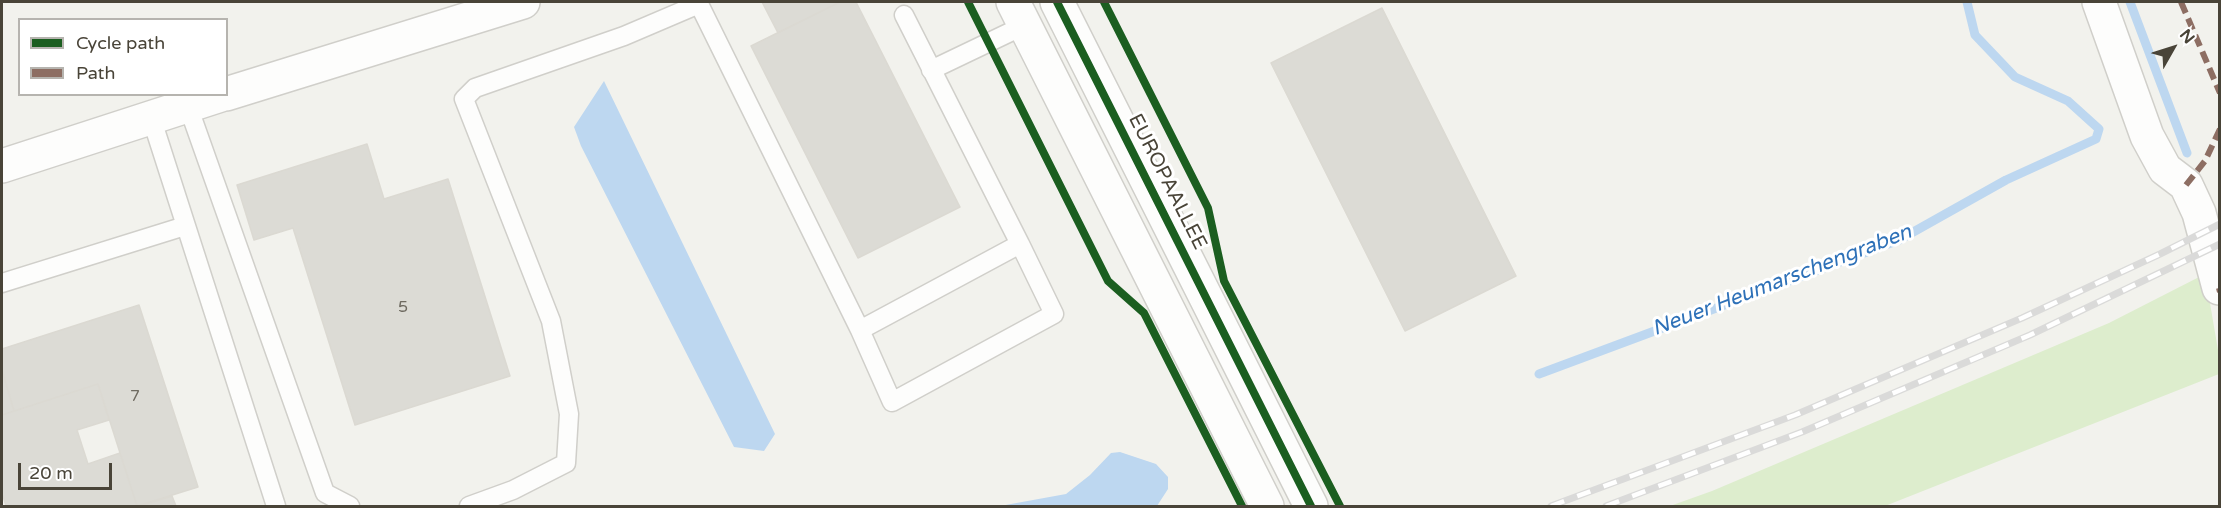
<!DOCTYPE html>
<html>
<head>
<meta charset="utf-8">
<style>
  body { margin:0 }
  #map { position:relative; width:2221px; height:508px; overflow:hidden; background:#f2f2ed; font-family:"Varela Round",sans-serif }
  canvas { display:block }
  .frame { position:absolute; inset:0; border:3px solid #494438; pointer-events:none }
  .legend { position:absolute; left:18px; top:18px; width:210px; height:78px; box-sizing:border-box; background:#fff; border:2px solid #b6b4af; margin:0; padding:8px 10px; list-style:none; font-size:18px; color:#494438 }
  .legend li { display:flex; align-items:center; gap:12px; height:30px }
  .legend b { width:30px; border:2px solid #b6b4af }
  .north { position:absolute; left:2143px; top:18px; width:60px; height:60px; -webkit-text-stroke:4px #fff; paint-order:stroke; rotate:51deg; font-size:16px; font-weight:700; line-height:24px; text-align:center; color:#494438 }
  .north::after { content:''; display:block; margin:auto; width:21px; height:27px; background:#494438; clip-path:polygon(50% 0,100% 100%,50% 72%,0 100%) }
  .scale { position:absolute; left:18px; top:463px; width:94px; height:27px; box-sizing:border-box; border:3px solid #494438; border-top:0; padding-left:8px; font-size:18px; line-height:21px; white-space:nowrap; color:#494438; -webkit-text-stroke:4px #fff; paint-order:stroke }
</style>
</head>
<body>
<div id="map">
<canvas width="2221" height="508"></canvas>
<div class="frame"></div>
<ul class="legend">
<li><b style="height:8px;background:#1b5e20"></b>Cycle path</li>
<li><b style="height:8px;background:#8d6e63"></b>Path</li>
</ul>
<div class="north">N</div>
<div class="scale">20 m</div>
</div>
<script>
const ctx = document.querySelector('canvas').getContext('2d');
ctx.lineJoin = 'round';
function fill(path, color) { ctx.fillStyle = color; ctx.fill(path, 'evenodd'); }
const shape = rows => new Path2D(rows.map(r => 'M' + r).join(''));
function trace(path, color, width, dash) { ctx.strokeStyle = color; ctx.lineWidth = width; ctx.lineCap = dash ? 'butt' : 'round'; ctx.setLineDash(dash || []); ctx.stroke(path); }
function drawText(font, color, halo, rows, align = 'center') {
  ctx.font = font + ' "Varela Round",sans-serif'; ctx.lineWidth = 6; ctx.setLineDash([]); ctx.textBaseline = 'middle'; ctx.strokeStyle = halo; ctx.fillStyle = color; for (const [text, x, y, turn = 0] of rows) {
    ctx.save(); ctx.translate(x, y); ctx.rotate((+turn || 0) * Math.PI / 180); ctx.textAlign = isNaN(turn) ? turn : align; if (halo) ctx.strokeText(text, 0, 0); ctx.fillText(text, 0, 0); ctx.restore();
  }
}
fill(shape([
  [2205,274,2219,356,2219,374,1885,506,1670,506,1712,491,2109,323]
]), '#ddedcd');
fill(shape([
  [604,81,775,434,764,451,734,447,581,146,574,127],
  [1120,452,1156,464,1168,477,1168,489,1157,506,1000,506,1066,494,1090,475,1111,453]
]), '#bdd7f0');
trace(shape([
  [2130,2,2187,153],
  [1539,374,1899,240,2006,180,2096,139,2099,129,2068,101,2015,77,1975,35,1967,2]
]), '#bdd7f0', 9);
const building = shape([
  [762,2,840,2,778,33,762,2],
  [840,2,856,2,960,207,858,258,751,46,840,2],
  [1382,8,1516,276,1405,331,1271,63,1382,8],
  [367,144,384,199,448,179,510,376,355,425,293,228,254,240,237,185,367,144],
  [139,305,198,487,137,506,98,384,14,411,2,370,2,349,139,305],
  [2,370,14,411,2,415,2,370],
  [98,384,109,420,77,430,88,464,120,453,137,506,6,506,2,493,2,415,98,384],
  [172,496,176,506,139,506,172,496]
]);
fill(building, '#dcdbd5');
trace(building, '#dbd9d2', 1.5);
const service = shape([
  [698,2,860,330,892,402,1054,314,1020,244],
  [931,70,1025,25],
  [188,106,325,493,350,506],
  [151,117,276,506],
  [2,283,185,226],
  [860,330,1020,244,904,15],
  [469,506,513,490,566,463,569,414,551,321,464,99,475,88,624,36,699,4]
]);
const minor = shape([
  [1013,2,1267,506],
  [1057,2,1311,506],
  [2099,2,2147,136,2165,169,2186,185,2199,213,2219,288],
  [226,94,523,2],
  [2,166,224,94]
]);
trace(service, '#d0cfca', 21);
trace(minor, '#d0cfca', 36);
trace(service, '#fdfdfc', 18);
trace(minor, '#fdfdfc', 33);
const rail = shape([
  [1551,506,1795,415,2022,318,2160,254,2220,224],
  [1606,506,1802,432,2030,335,2220,244]
]);
trace(rail, '#dadad9', 7);
trace(rail, '#fff', 4.5, [14]);
trace(shape([
  [2181,2,2220,93],
  [2186,185,2205,161,2220,129],
  [2219,288,2220,292]
]), '#8d6e63', 6, [12, 6]);
trace(shape([
  [968,2,1108,281,1144,313,1242,506],
  [1057,2,1311,506],
  [1104,2,1208,208,1224,281,1340,506]
]), '#1b5e20', 8);
drawText('16px', '#6e6a60', null, [
  ["5",403,308],
  ["7",135,397]
]);
drawText('20px', '#494438', '#fff', [
  ["EUROPAALLEE",1167,182,63]
]);
drawText('italic 21px', '#2e71b8', '#fff', [
  ["Neuer Heumarschengraben",1782,281,-21]
]);
</script>
</body>
</html>
